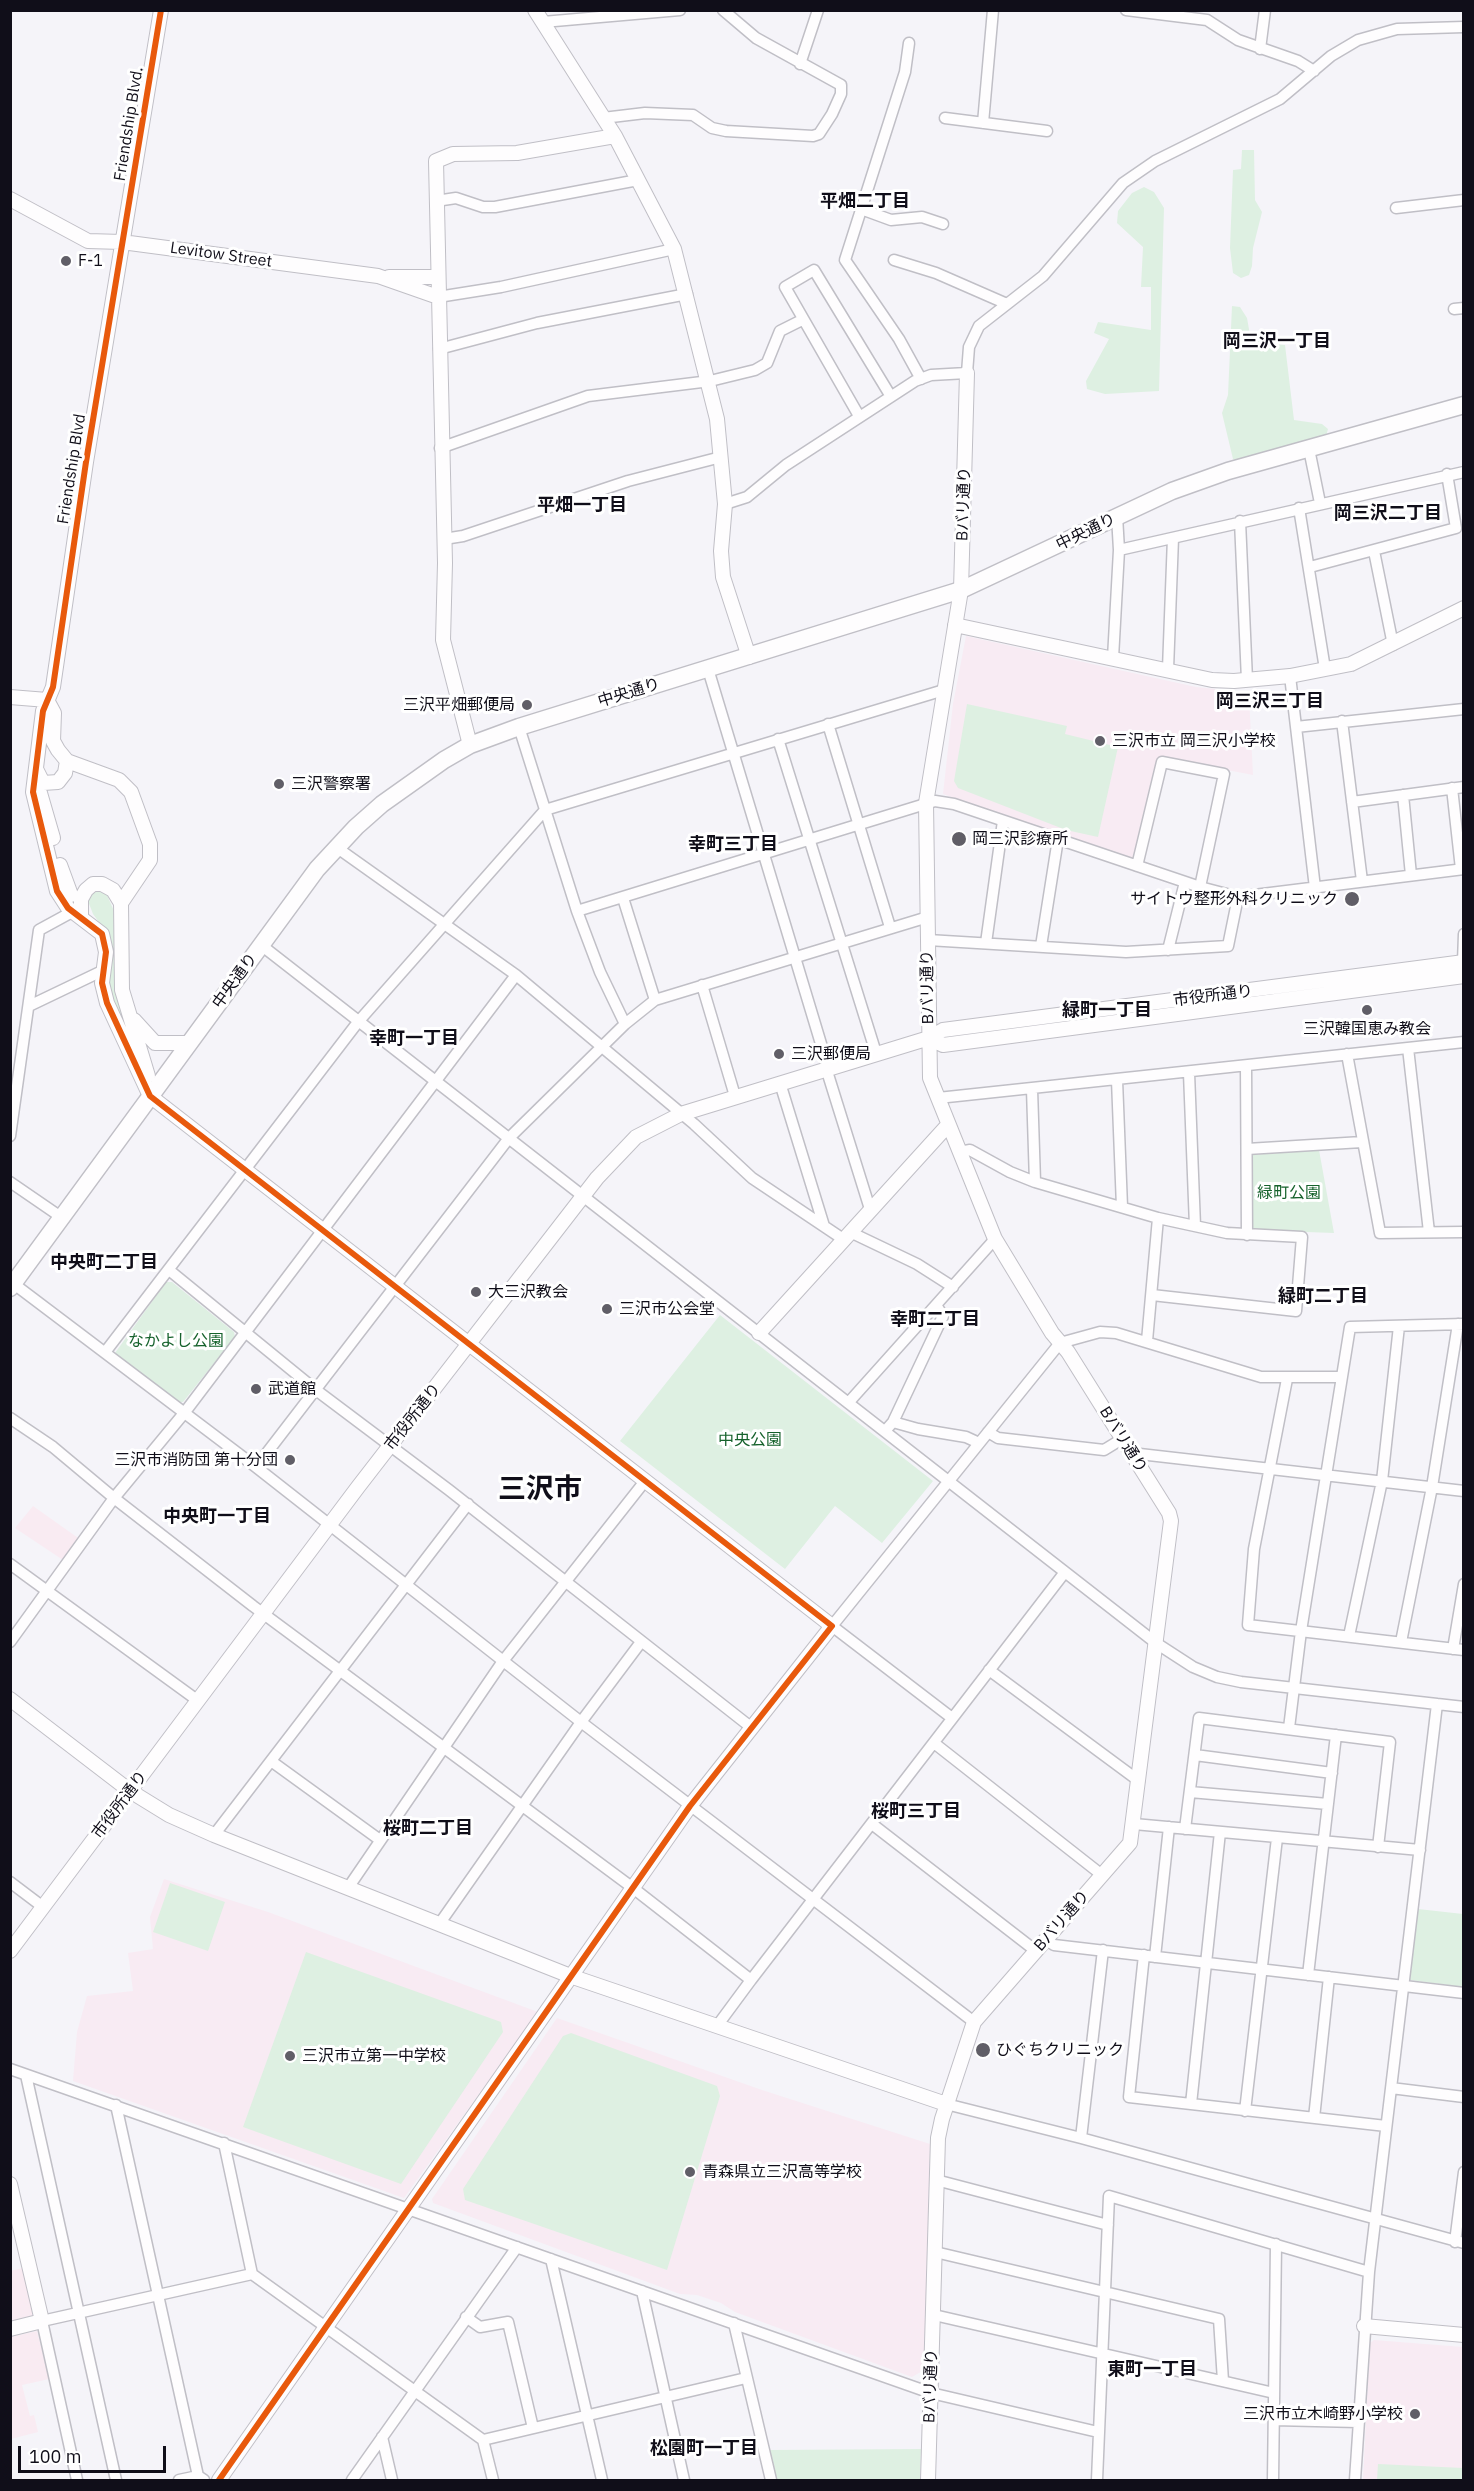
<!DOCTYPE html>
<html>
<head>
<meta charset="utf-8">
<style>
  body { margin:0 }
  #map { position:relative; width:1474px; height:2491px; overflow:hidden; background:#f5f4f9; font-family:"IBM Plex Sans",sans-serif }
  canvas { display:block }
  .frame { position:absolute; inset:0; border:12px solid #100e19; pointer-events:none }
  .scale { position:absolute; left:18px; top:2446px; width:148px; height:27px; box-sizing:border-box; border:3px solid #100e19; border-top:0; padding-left:8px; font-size:18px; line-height:21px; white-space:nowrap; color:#100e19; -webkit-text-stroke:4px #fff; paint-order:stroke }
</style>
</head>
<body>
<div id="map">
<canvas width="1474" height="2491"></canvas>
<div class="frame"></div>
<div class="scale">100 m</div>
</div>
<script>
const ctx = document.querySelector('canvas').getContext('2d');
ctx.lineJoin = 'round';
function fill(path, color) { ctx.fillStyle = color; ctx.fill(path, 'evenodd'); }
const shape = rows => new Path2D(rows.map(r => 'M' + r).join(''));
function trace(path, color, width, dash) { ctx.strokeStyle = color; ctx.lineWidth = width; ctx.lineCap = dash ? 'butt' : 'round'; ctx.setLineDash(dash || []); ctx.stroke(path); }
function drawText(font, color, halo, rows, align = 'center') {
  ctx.font = font + ' "IBM Plex Sans","Noto Sans JP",sans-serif'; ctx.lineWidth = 6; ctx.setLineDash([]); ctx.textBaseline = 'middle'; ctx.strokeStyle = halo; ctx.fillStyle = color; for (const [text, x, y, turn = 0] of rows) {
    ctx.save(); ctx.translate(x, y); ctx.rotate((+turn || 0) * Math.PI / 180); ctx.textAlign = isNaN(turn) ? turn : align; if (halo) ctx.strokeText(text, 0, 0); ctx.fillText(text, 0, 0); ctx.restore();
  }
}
fill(shape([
  [33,1506,81,1540,66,1562,15,1528],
  [23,2268,34,2316,10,2325,10,2271],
  [37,2331,49,2379,22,2385,30,2416,34,2415,38,2432,11,2439,11,2337]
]), '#f9ebf2');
fill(shape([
  [966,636,1196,687,1245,692,1249,696,1253,775,1159,757,1133,861,943,794,953,704],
  [164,1879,268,1912,538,2012,404,2198,73,2081,77,2032,87,1996,133,1991,128,1953,153,1949,150,1917],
  [557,2018,762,2090,930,2144,924,2370,912,2377,735,2312,721,2303,697,2295,680,2294,433,2203,432,2199],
  [1374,2340,1463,2347,1463,2480,1363,2480,1370,2343]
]), '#f8ebf3');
fill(shape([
  [1242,150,1254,150,1255,200,1262,212,1253,248,1252,266,1249,275,1241,278,1233,273,1230,248,1233,170,1241,169],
  [1144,187,1154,192,1164,208,1159,391,1105,394,1087,389,1086,381,1109,339,1094,333,1098,322,1151,330,1151,287,1141,287,1143,247,1117,223,1118,211,1132,193],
  [1232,306,1240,307,1247,318,1250,335,1261,342,1285,345,1294,420,1322,424,1328,429,1326,436,1238,461,1233,459,1222,413,1228,395],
  [967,704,1067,726,1065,734,1118,747,1098,837,1066,830,958,788,954,781],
  [98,891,107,895,114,911,115,989,139,1061,107,988,107,933,93,914,88,901,90,895],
  [1319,1150,1334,1233,1252,1230,1251,1155],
  [166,1282,172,1282,234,1332,235,1337,183,1402,179,1402,115,1353],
  [720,1315,933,1481,882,1543,835,1506,785,1569,620,1441],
  [170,1883,225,1902,208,1951,153,1932],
  [1418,1909,1463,1914,1463,1987,1410,1980],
  [306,1952,501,2022,503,2032,401,2184,243,2127],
  [571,2033,717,2086,720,2096,667,2270,465,2200,463,2189,563,2036],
  [921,2449,920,2480,776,2480,769,2450],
  [1378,2464,1463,2468,1463,2480,1377,2480]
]), '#def0e2');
const street = shape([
  [1126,10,1207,20,1238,40,1298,61,1314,71],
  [543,22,680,10],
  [909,43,905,72,845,260,899,339,921,379],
  [1260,49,1265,10],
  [800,64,818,10],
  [603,118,645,113,693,115,712,128,726,131,813,136,819,134,832,114,841,94,841,85,756,38,723,10],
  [945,118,1047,131],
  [983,123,993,10],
  [436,201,456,198,483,207,495,207,638,180],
  [1396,208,1464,200],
  [861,209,891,220,922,217,943,224],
  [894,260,936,273,1007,304],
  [438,297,501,287,674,249],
  [1454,309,1464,308],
  [439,349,537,323,687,294],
  [859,416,785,287,814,270,890,395],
  [440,448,588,396,710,381,755,370,767,363,780,331,802,320],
  [1309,449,1320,503],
  [725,504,747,497,786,465,915,381,931,375,967,373,969,347,979,326,1043,276,1123,183,1155,161,1280,99,1331,56,1358,40,1397,29,1464,27],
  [1299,508,1325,669],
  [1240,521,1247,680],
  [444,539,463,536,628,481,721,457],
  [1119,550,1464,472],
  [1374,551,1393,645],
  [1310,567,1456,528,1447,474],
  [1113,658,1119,550,1117,516],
  [708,669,828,1067],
  [1168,669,1173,538],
  [1290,676,1315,888],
  [1342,721,1362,881],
  [828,724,890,927],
  [519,727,577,911,600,972,625,1024,655,1000,928,917],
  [1296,727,1464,709],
  [778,739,876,1053],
  [1452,788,1461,869],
  [1403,795,1411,875],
  [1352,802,1464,787],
  [336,847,516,975],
  [1137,866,1162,762,1224,774,1200,887],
  [623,898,655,1000],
  [577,911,935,801,954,804,1200,887,1238,897,1464,869],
  [928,940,1126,952,1228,946,1238,897],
  [986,943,1003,821],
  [261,945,1156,1643,1193,1667,1217,1677,1241,1682,1437,1704,1369,2272,1355,2480],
  [1041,946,1058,839],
  [1168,950,1185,882],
  [1463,962,1464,934],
  [702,985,735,1096],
  [29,1006,102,971],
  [1408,1048,1429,1232],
  [1347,1054,1380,1233,1464,1232],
  [1246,1066,1247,1235],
  [826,1068,870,1209],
  [1189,1073,1195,1226],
  [1117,1080,1122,1207],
  [780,1083,824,1226],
  [1032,1089,1035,1182],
  [938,1098,1464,1042],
  [10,1136,39,930,72,912],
  [1247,1149,1362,1142],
  [959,1152,970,1150,1010,1172,1035,1182,1158,1218,1227,1233,1302,1237,1296,1311,1152,1295],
  [10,1182,61,1217],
  [850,1232,917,1264,953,1287],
  [169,1270,316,1390,449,1490,752,1728],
  [10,1281,256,1467,581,1722,974,2022],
  [1147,1341,1158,1218],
  [106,1351,358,1022,545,810,944,690],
  [1287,1379,1254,1549,1248,1625,1464,1650],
  [849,1402,995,1239],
  [10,1418,53,1447,114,1498,253,1606,633,1888,751,1980,1065,1572],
  [893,1422,918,1429,966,1437,979,1443],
  [885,1431,893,1422,943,1316,936,1305],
  [988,1432,998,1438,1104,1450,1122,1439],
  [1131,1453,1464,1491],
  [256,1467,509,1138,625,1024],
  [10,1564,197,1700],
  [1349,1636,1382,1481,1399,1326],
  [10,1642,114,1498,185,1412,516,975,694,1124,752,1178,843,1239],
  [1401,1642,1432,1487,1458,1324],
  [1453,1649,1464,1584],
  [989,1670,1139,1781],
  [1437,1704,1464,1707],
  [952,1718,832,1626,1060,1343,1100,1332,1116,1333,1261,1377,1341,1377],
  [1289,1728,1301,1631,1350,1327,1464,1324],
  [934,1743,1102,1875],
  [1195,1755,1332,1773],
  [271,1761,380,1840],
  [1190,1792,1328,1804],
  [872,1824,1036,1951],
  [1134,1824,1420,1850],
  [1185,1829,1199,1718,1390,1742,1378,1847],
  [214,1835,468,1504],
  [10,1882,43,1907],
  [348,1888,503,1661,645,1481],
  [440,1923,581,1722,641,1642],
  [1046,1940,1054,1945,1464,1993],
  [1144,1955,1129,2097,1386,2126],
  [1155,1957,1169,1827],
  [1308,1975,1336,1735],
  [717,2026,751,1980],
  [10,2069,931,2393,1098,2432],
  [26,2075,116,2480],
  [1391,2088,1464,2097],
  [946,2104,1081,2138,1464,2243],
  [1191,2104,1220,1832],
  [116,2105,198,2476],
  [1245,2111,1277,1838],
  [1314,2118,1329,1977],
  [1081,2138,1103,1950],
  [224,2143,252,2274,483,2440,493,2480],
  [936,2180,1108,2225],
  [1455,2242,1464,2172],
  [935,2252,1219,2319,1223,2381],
  [551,2259,602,2480],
  [642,2291,684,2480],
  [934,2315,1274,2393],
  [466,2317,480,2327,508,2322,533,2428],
  [734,2323,771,2480],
  [1274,2420,1358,2422],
  [382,2437,392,2480],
  [483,2440,746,2378],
  [77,2480,42,2321,252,2274],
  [179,2480,198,2476,204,2480],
  [352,2480,517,2247],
  [1097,2480,1109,2196,1369,2272],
  [1273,2480,1276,2244]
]);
const secondary = shape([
  [161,10,86,462,53,687,43,711,33,792,57,891,68,908,102,934,106,952,102,983,107,1003,150,1096,832,1626,690,1806,219,2480],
  [535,10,615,136,674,249,717,419,725,504,721,551,723,577,749,657],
  [10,199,88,241,122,242,378,276,438,297],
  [389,277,437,277],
  [955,625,1212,680,1234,681,1290,676,1351,664,1464,608],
  [10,697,47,700],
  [47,700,54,713,53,741,58,750,67,761,119,780,131,792,150,844,150,860,121,903,122,990,148,1076],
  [470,745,443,640,445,563,436,161,453,154,517,153,615,136],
  [36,769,43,783,58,782,65,773,67,761],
  [40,793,53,838],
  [60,865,71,895],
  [81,917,81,899,86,890,93,884,102,884,113,890,121,903],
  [134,1020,155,1043,190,1043],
  [929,1038,943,1045,1464,976],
  [759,1333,948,1125],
  [10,1699,130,1791,169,1815,214,1835,573,1977,946,2104],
  [10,1951,358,1487,597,1178,636,1137,681,1114,929,1038,943,1030,1464,962],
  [10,2184,42,2321,10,2329],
  [1364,2326,1464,2335],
  [928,2480,938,2138,942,2119,974,2022,1130,1843,1171,1521,1169,1513,1068,1352,1052,1333,995,1239,930,1078,926,803,961,590,967,373]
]);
const primary = shape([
  [10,1288,317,869,356,827,382,804,444,760,470,745,519,727,961,590,1172,491,1228,471,1464,405]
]);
trace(street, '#c0bfc6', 13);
trace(secondary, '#c0bfc6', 16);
trace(primary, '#c0bfc6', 19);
trace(street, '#fefdfe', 10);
trace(secondary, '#fefdfe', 14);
trace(primary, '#fefdfe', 16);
trace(shape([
  [161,10,86,462,53,687,43,711,33,792,57,891,68,908,102,934,106,952,102,983,107,1003,150,1096,832,1626,690,1806,219,2480]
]), '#e8590c', 6);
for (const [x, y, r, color] of [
  [66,261,6,"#605e67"],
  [527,705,6,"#605e67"],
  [1100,741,6,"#605e67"],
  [279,784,6,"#605e67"],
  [959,839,8,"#605e67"],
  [1352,899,8,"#605e67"],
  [1367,1010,6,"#605e67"],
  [779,1054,6,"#605e67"],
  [476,1292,6,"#605e67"],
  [607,1309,6,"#605e67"],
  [256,1389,6,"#605e67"],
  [290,1460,6,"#605e67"],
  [983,2050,8,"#605e67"],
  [290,2056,6,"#605e67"],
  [690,2172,6,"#605e67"],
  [1415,2414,6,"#605e67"]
]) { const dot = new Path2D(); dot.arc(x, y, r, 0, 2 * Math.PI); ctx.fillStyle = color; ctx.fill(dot); trace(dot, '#fff', 2); }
drawText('16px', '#100e19', '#fff', [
  ["Friendship Blvd.",129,124,-81],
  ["Levitow Street",221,255,8],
  ["Friendship Blvd",72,469,-81],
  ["Bバリ通り",964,504,-88],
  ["中央通り",1086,532,-26],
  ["中央通り",629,693,-17],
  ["中央通り",235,981,-54],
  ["Bバリ通り",928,987,-91],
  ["市役所通り",1213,996,-7],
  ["市役所通り",413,1417,-52],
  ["Bバリ通り",1123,1440,58],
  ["市役所通り",120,1805,-53],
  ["Bバリ通り",1062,1921,-49],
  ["Bバリ通り",931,2386,-88]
]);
drawText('16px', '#100e19', '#fff', [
  ["F-1",78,261],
  ["三沢平畑郵便局",515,705,"right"],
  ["三沢市立 岡三沢小学校",1112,741],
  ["三沢警察署",291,784],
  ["岡三沢診療所",972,839],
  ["サイトウ整形外科クリニック",1338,899,"right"],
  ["三沢韓国恵み教会",1367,1029,"center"],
  ["三沢郵便局",791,1054],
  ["大三沢教会",488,1292],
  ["三沢市公会堂",619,1309],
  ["武道館",268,1389],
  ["三沢市消防団 第十分団",278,1460,"right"],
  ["ひぐちクリニック",996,2050],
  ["三沢市立第一中学校",302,2056],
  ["青森県立三沢高等学校",702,2172],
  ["三沢市立木崎野小学校",1403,2414,"right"]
], 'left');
drawText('16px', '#16622c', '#fff', [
  ["緑町公園",1289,1193],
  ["なかよし公園",176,1341],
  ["中央公園",750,1440]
]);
drawText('bold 18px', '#100e19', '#fff', [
  ["平畑二丁目",865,202],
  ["岡三沢一丁目",1277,342],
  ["平畑一丁目",582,506],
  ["岡三沢二丁目",1388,514],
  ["岡三沢三丁目",1270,702],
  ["幸町三丁目",733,845],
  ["緑町一丁目",1107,1011],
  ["幸町一丁目",414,1039],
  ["中央町二丁目",104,1263],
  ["緑町二丁目",1323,1297],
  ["幸町二丁目",935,1320],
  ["中央町一丁目",217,1517],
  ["桜町三丁目",916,1812],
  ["桜町二丁目",428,1829],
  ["東町一丁目",1152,2370],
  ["松園町一丁目",704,2449]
]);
drawText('bold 28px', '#100e19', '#fff', [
  ["三沢市",540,1490]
]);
</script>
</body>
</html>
